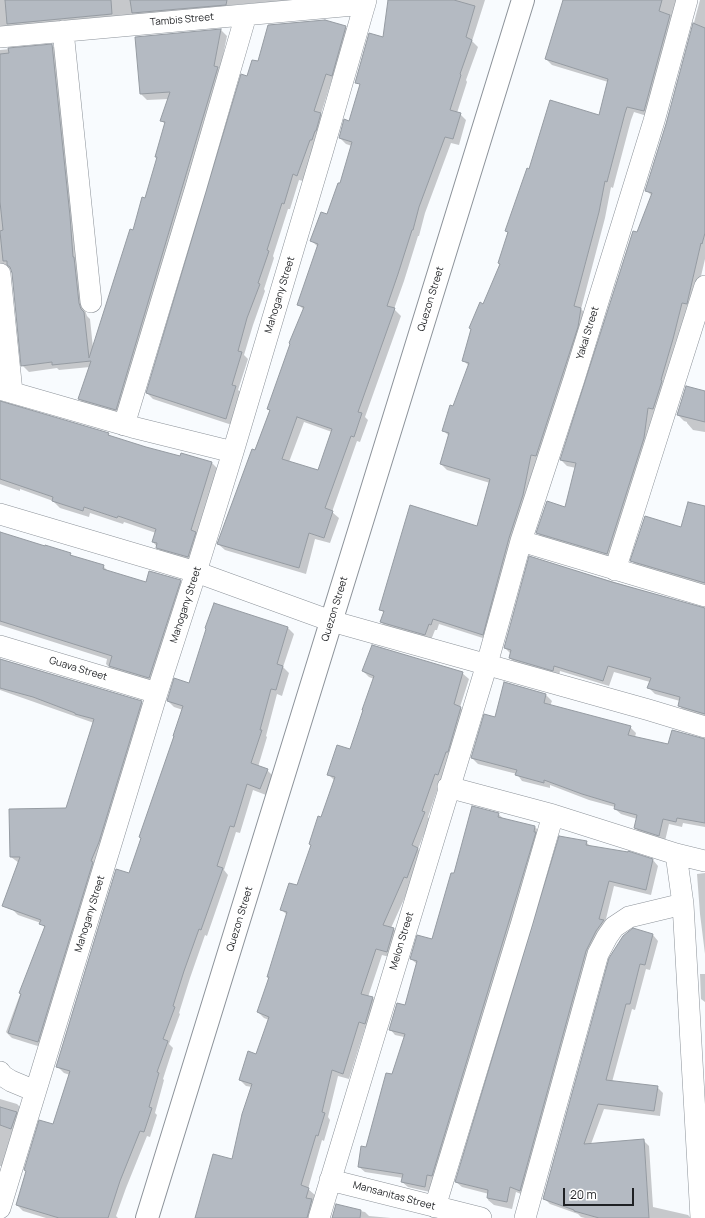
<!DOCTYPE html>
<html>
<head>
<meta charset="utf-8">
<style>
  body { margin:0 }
  #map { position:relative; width:705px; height:1218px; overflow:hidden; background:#f8fbfe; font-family:Manrope,sans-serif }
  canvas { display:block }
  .scale { position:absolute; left:563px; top:1188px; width:71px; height:18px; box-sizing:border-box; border:2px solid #1f2124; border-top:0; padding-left:5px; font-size:12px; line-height:14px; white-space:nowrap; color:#1f2124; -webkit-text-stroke:3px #fff; paint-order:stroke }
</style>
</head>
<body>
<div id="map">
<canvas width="705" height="1218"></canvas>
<div class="scale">20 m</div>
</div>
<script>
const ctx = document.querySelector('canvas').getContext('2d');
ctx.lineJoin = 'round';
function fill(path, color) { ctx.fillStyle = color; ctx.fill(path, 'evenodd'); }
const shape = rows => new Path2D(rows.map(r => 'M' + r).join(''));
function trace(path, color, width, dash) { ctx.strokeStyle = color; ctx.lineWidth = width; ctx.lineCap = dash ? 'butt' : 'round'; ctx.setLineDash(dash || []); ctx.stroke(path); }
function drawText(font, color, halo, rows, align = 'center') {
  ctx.font = font + ' Manrope,sans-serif'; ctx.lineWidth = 3; ctx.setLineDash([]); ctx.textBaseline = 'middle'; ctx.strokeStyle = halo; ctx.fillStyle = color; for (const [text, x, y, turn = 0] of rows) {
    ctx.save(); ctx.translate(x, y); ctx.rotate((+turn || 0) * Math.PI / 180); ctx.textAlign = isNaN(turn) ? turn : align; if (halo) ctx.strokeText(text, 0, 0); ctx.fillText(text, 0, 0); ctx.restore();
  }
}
fill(shape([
  [0,0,296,0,233,5,232,10,0,33],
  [389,0,485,0,472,41,478,47,466,80,467,82,457,113,460,114,466,120,459,145,451,143,425,213,419,236,418,236,404,281,394,309,401,316,365,417,368,420,360,442,357,441,332,512,339,518,330,543,315,539,306,574,225,550,218,544,270,411,268,409,304,310,299,305,318,247,312,241,327,215,340,185,352,146,346,144,340,138,371,124],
  [304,422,332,432,318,471,289,462],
  [564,0,683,0,650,117,634,112,631,120,613,188,611,187,605,218,581,309,587,315,489,640,439,624,437,630,435,630,431,640,387,628,381,622,384,613,380,609,478,527,490,483,447,470,441,464,449,436,444,431,469,366,463,360,501,265,499,263,530,170,600,116,608,82,552,65,546,59],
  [700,0,705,0,705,259,695,302,614,560,544,539,537,533,566,508,576,468,567,466,561,460,652,196,646,190,667,124],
  [345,27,352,33,332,79,321,114,327,120,303,181,299,180,290,209,288,209,273,256,274,258,264,289,265,291,253,325,244,355,248,359,238,390,242,393,232,425,153,399,147,393,248,77,258,63],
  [221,30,227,36,220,71,122,416,85,405,79,399,90,367,59,370,57,368,29,372,22,365,13,273,11,269,6,268,0,270,0,50,52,45,58,52,85,310,87,316,90,319,93,348,133,231,146,200,158,159,156,156,166,125,162,121,169,99,147,100,141,94],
  [705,392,705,432,693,430,687,423,687,422,684,421,678,415],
  [0,403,108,434,112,437,181,458,212,463,218,469,194,563,163,554,153,542,156,533,124,522,123,524,90,513,89,517,60,508,53,501,20,489,20,491,0,484],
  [705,508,705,587,638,567,632,561,681,528],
  [0,533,70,554,74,558,103,566,109,572,146,584,180,581,186,587,155,683,112,670,106,664,107,659,0,625],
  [530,557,705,609,705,718,686,712,679,706,680,701,655,694,649,688,650,682,614,672,609,686,560,671,559,676,517,665,510,658,511,654,505,648],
  [214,604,288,628,294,634,283,667,289,673,282,696,277,694,266,736,267,737,258,767,267,770,273,776,266,795,253,790,240,833,236,832,224,870,228,875,207,936,205,935,190,978,179,1013,180,1014,169,1044,173,1048,163,1079,164,1080,155,1113,157,1115,150,1137,147,1136,126,1188,116,1216,118,1218,46,1218,23,1211,17,1205,54,1126,70,1075,64,1073,57,1066,130,874,142,839,140,837,183,710,174,707,168,701,190,684],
  [0,659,141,702,148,708,44,1048,12,1038,6,1032,45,928,41,923,18,915,12,909,19,863,11,857,67,809,94,723,0,690],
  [363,671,462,673,469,679,460,707,467,714,444,781,441,779,428,817,430,819,418,849,424,855,391,928,394,929,400,935,393,958,382,955,368,997,373,998,379,1004,371,1029,365,1028,349,1079,338,1076,328,1117,330,1120,324,1141,322,1140,308,1189,315,1195,313,1201,318,1206,314,1218,196,1218,232,1161,252,1087,246,1086,240,1080,256,1055,269,1020,264,1018,258,1012,270,978,268,976,287,915,281,909,297,887,322,818,335,781,328,774,351,750,374,679,369,677],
  [504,683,546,695,552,701,550,706,630,727,636,733,635,737,669,745,705,745,705,827,683,823,682,827,669,824,665,841,641,834,635,828,637,819,621,814,615,809,615,807,589,800,550,785,550,788,522,781,517,774,478,764,472,758,496,718],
  [498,814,504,819,535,827,540,832,430,1192,408,1187,402,1182,403,1178,365,1172,359,1167,393,1075,404,1037,395,1035,390,1029,406,1006,417,964,411,959,433,940,454,874],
  [586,842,591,847,629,853,653,860,658,866,651,895,614,886,605,923,526,1196,516,1192,512,1209,494,1205,488,1200,489,1194,462,1187,456,1182],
  [705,873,705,954,700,914,697,874],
  [653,935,658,941,650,970,646,969,635,1010,632,1009,612,1082,657,1087,663,1093,660,1116,604,1109,591,1144,643,1140,649,1146,653,1207,688,1215,691,1218,585,1218,581,1217,578,1214,550,1204,544,1198,610,959],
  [700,974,705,974,705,1002,701,999],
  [0,1099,17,1104,23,1110,7,1168,0,1166],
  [336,1206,365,1212,369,1216,391,1218,333,1218]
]), '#0003');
const building = shape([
  [5,0,111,0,112,14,7,24,5,0],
  [130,0,227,0,226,5,132,13,130,0],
  [388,0,454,0,475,6,466,37,472,40,460,74,461,75,450,110,461,113,453,139,445,137,419,207,413,230,412,230,398,274,387,306,395,308,358,412,362,413,354,437,351,436,325,508,333,511,324,538,309,533,299,568,217,544,252,449,255,450,270,410,267,409,290,344,289,343,304,307,297,305,318,244,310,241,321,212,327,214,338,183,340,183,352,142,339,138,344,119,349,121,360,84,355,83,369,33,383,37,388,0],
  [297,417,332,429,318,470,282,459,297,417],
  [563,0,662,0,659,11,670,15,644,111,627,107,625,113,607,182,605,181,599,212,574,306,581,308,578,327,536,456,531,455,523,495,509,538,483,635,433,619,431,625,429,624,425,635,380,622,384,611,379,610,410,505,477,526,490,479,440,464,449,433,442,431,450,405,453,406,469,363,462,361,471,329,469,328,480,302,483,304,500,264,498,263,508,232,505,231,527,168,529,169,550,100,599,115,608,79,545,59,563,0],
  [325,20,346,26,332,76,326,74,314,111,321,113,316,131,315,131,312,140,310,140,297,176,293,174,284,204,282,203,267,250,269,251,258,283,260,284,247,318,238,351,242,352,232,385,236,386,226,419,146,393,241,74,247,76,252,60,258,61,268,25,325,20],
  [693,23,705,28,705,233,702,244,701,243,689,295,687,304,682,303,673,339,661,380,662,381,653,409,648,408,644,438,607,554,536,533,547,501,565,507,576,463,560,460,633,231,637,232,652,193,645,191,666,124,693,23],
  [221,29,214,66,218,67,116,410,78,399,91,361,52,365,52,362,21,366,12,273,10,267,7,265,7,261,3,261,0,232,0,231,3,230,0,202,0,54,9,53,8,48,52,44,70,216,73,257,74,257,79,303,81,309,84,312,89,358,130,229,133,230,142,197,145,198,157,157,155,157,165,122,160,121,170,92,140,94,135,37,221,29],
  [686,386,705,391,705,422,677,415,686,386],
  [0,401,109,433,108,435,146,447,180,456,181,453,212,462,191,530,196,532,188,557,156,548,157,543,152,542,156,529,118,516,117,518,84,507,83,511,52,501,53,497,0,479,0,401],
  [688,502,705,506,705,583,630,561,645,516,681,527,688,502],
  [0,532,45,546,45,545,71,553,70,555,104,565,103,569,146,582,149,571,181,580,149,678,109,666,112,656,0,621,0,532],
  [529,556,612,582,705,608,705,714,678,706,680,697,647,688,651,678,608,666,603,681,554,666,553,671,509,658,511,650,504,648,529,556],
  [214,603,288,627,277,664,283,666,276,690,271,689,260,730,262,730,251,763,268,769,260,789,247,784,234,827,230,826,217,866,223,868,201,930,199,929,184,971,173,1006,175,1007,163,1039,168,1041,157,1072,159,1073,149,1107,152,1108,144,1132,140,1131,120,1181,108,1218,59,1218,16,1205,26,1171,24,1170,39,1120,53,1124,70,1071,56,1067,116,869,129,873,141,838,139,837,174,736,173,736,183,706,167,701,174,678,189,683,206,629,205,628,214,603],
  [372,645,463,672,454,704,461,707,448,752,446,752,438,775,435,774,422,811,425,812,412,845,418,848,407,878,404,877,383,925,394,928,387,952,376,949,361,994,373,997,365,1024,359,1022,343,1074,332,1070,322,1112,325,1113,318,1136,316,1135,301,1185,309,1188,306,1198,312,1199,307,1218,195,1218,213,1154,232,1159,242,1114,252,1084,239,1080,248,1051,256,1054,269,1017,257,1012,269,977,267,977,287,912,280,910,289,883,297,885,311,845,309,844,318,816,321,817,335,777,327,775,337,745,350,749,363,710,362,710,374,676,362,671,372,645],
  [0,659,142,701,99,842,91,861,93,862,38,1042,8,1033,21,994,19,993,45,926,39,924,41,920,2,906,20,857,10,857,9,809,66,808,94,719,75,714,75,713,33,697,0,688,0,659],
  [504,682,546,694,544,703,631,726,628,735,668,744,672,730,705,739,705,823,677,818,676,822,663,819,659,836,634,828,637,815,614,809,615,804,582,794,544,780,544,783,515,775,517,770,471,758,484,714,495,717,504,682],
  [472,806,499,813,498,817,535,826,534,832,536,832,432,1176,427,1175,425,1187,401,1182,403,1174,358,1167,361,1146,366,1147,386,1073,392,1074,405,1034,389,1030,397,1003,405,1005,417,961,410,959,417,935,432,939,451,873,454,873,472,806],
  [559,836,587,841,586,845,628,852,628,851,653,859,646,890,609,881,599,919,604,920,596,931,586,951,520,1191,510,1187,507,1202,487,1198,488,1190,455,1182,559,836],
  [633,928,653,934,645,965,640,964,630,1004,626,1004,606,1080,658,1086,654,1111,598,1104,584,1144,644,1139,649,1218,599,1218,574,1211,574,1210,543,1199,609,958,623,936,633,928],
  [0,1107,17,1112,11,1129,0,1125,0,1107],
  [336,1204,361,1210,360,1218,332,1218,336,1204]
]);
fill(building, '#b4bac2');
trace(building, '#959ba2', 1);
const minor = shape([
  [63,31,91,302],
  [0,37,365,4],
  [0,274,12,392],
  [0,389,132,427,233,452],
  [124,425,196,187,246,15],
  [0,514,196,572,331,621,649,710,705,727],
  [521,541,705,596],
  [615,570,705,286],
  [0,646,157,693],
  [448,787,553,815,676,854,705,861],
  [676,854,683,904,701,1218],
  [0,1072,3,1076,11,1081,35,1091],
  [330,1180,481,1218],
  [435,1207,522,922,553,815],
  [0,1208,157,693,196,572,233,452,322,153,366,0],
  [319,1218,487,664,521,541,574,379,654,121,687,0],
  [525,1218,598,954,607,937,614,927,629,917,683,904]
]);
const tertiary = shape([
  [147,1218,523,0]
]);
trace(minor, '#8d939a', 22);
trace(tertiary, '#8d939a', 24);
trace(minor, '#fff', 21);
trace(tertiary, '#fff', 22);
drawText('10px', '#1f2124', '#fff', [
  ["Tambis Street",182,20,-5],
  ["Mahogany Street",280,295,-73],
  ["Quezon Street",431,299,-73],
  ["Yakal Street",588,333,-73],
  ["Mahogany Street",186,605,-72],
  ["Quezon Street",335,609,-73],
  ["Guava Street",78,669,17],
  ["Mahogany Street",90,914,-73],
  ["Quezon Street",240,919,-73],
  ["Melon Street",402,941,-73],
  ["Mansanitas Street",394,1196,15]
]);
</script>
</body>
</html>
